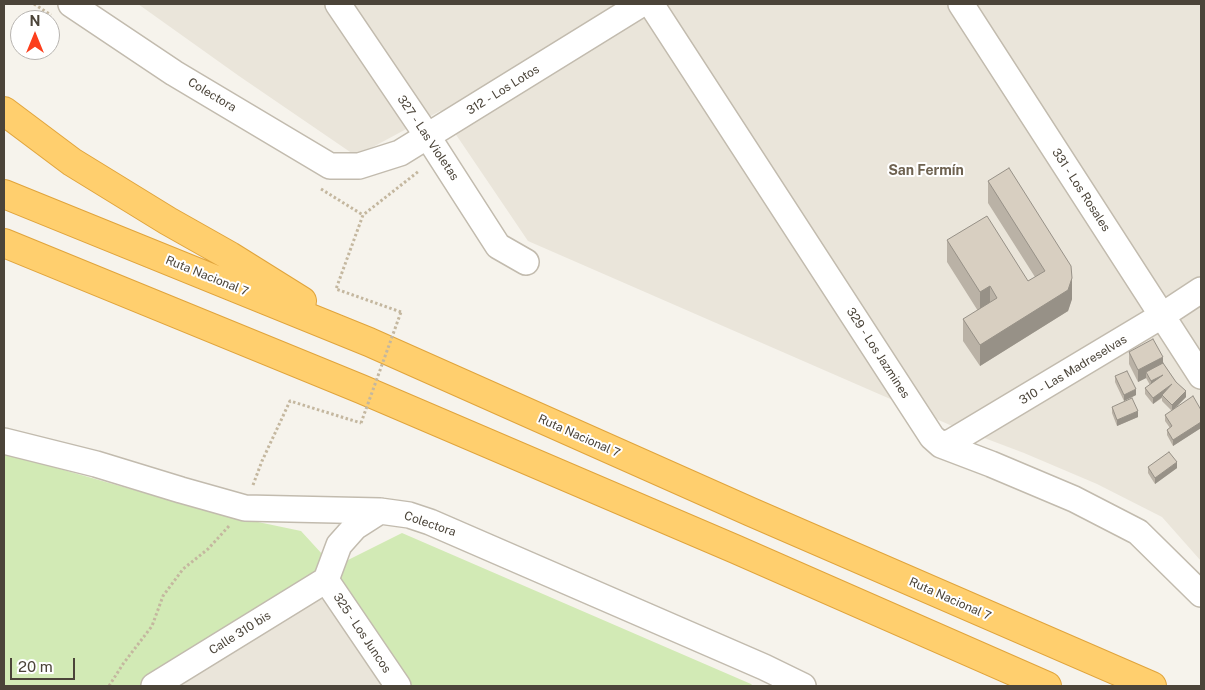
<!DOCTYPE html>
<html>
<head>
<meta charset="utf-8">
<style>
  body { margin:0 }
  #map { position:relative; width:1205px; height:690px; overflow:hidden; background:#f6f3ec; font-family:"Public Sans",sans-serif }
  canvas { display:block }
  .frame { position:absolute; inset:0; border:5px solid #4b4439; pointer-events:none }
  .north { position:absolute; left:10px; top:10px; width:50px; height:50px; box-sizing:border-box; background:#fff; border:1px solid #b7b4b0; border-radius:50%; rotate:0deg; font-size:14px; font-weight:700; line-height:20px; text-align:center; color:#4b4439 }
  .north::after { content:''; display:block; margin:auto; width:18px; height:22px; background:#fc3f1d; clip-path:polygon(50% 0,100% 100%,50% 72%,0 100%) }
  .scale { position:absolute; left:10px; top:658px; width:65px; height:22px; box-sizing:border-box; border:2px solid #4b4439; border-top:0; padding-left:6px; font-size:15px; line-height:18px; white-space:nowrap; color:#4b4439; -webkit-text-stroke:4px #fff; paint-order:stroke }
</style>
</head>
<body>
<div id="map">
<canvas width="1205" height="690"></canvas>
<div class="frame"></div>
<div class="north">N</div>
<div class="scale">20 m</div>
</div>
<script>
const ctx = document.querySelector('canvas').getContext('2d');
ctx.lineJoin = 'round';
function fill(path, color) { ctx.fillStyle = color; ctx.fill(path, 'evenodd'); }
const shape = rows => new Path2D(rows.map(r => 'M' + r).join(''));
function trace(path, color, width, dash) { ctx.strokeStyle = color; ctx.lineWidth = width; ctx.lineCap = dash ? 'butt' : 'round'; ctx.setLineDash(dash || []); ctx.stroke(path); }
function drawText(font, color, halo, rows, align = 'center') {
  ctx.font = font + ' "Public Sans",sans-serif'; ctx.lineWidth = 4; ctx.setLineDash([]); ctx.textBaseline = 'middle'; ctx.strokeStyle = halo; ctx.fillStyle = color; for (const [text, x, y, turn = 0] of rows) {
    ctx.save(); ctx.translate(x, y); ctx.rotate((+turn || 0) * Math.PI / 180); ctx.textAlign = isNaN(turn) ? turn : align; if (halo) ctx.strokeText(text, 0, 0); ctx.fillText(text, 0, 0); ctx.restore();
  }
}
fill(shape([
  [138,4,1201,4,1201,561,1162,517,1097,484,1024,453,950,425,528,241,440,111,356,156,239,76],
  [327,570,408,686,144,686]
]), '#eae5da');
fill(shape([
  [4,453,215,513,301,531,323,555,328,570,402,533,751,684,753,686,408,686,327,570,144,686,4,686]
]), '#d2eab5');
const minor = shape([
  [71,4,174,73,330,166,359,166,400,153,641,4],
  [338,4,428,137,498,246,526,262],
  [651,4,932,437,941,445,991,464,1074,499,1138,532,1201,594],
  [961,4,1201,376],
  [4,441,96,464,181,490,245,508,380,511,409,515,430,522,764,667,803,686],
  [941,445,951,442,1163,315,1201,290],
  [380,511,355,527,339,545,326,580,398,686],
  [154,686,326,580]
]);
const highway = shape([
  [4,111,72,162,168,221,230,256,302,301],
  [4,194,369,342,751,512,1152,686],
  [4,243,361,389,735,549,1047,686]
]);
trace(minor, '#c2bbae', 28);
trace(highway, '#e0a43c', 30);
trace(shape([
  [34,4,51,15],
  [321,189,363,215],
  [401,312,336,289,363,215,419,171],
  [253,485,262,461,290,401,361,423],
  [109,686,123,664,152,626,163,596,183,569,208,549,229,526]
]), '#c4b79f', 3, [2.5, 2.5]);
trace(minor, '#fff', 25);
trace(highway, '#ffcf6e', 28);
trace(shape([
  [361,423,401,312]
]), '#c4b79f', 3, [2.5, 2.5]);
fill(shape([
  [988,181,1072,299,1068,311,980,366,963,341,963,319,978,311,947,262,947,240,1028,281,1035,277,988,203],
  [1129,352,1163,363,1186,397,1173,410,1201,410,1201,428,1173,446,1167,435,1167,430,1170,428,1165,421,1165,415,1172,411,1162,401,1162,398,1153,404,1145,394,1145,388,1150,385,1146,378,1138,382,1129,364],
  [1115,376,1136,395,1124,401,1115,382],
  [1112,407,1138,417,1117,426,1112,413],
  [1148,467,1177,468,1155,484,1148,473]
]), '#bab2a6');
fill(shape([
  [1072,278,1072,299,1068,311,980,366,980,345],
  [990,286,990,307,980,314,980,292],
  [1163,357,1163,369,1146,372,1146,378,1138,382,1138,370],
  [1163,375,1151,387,1151,381],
  [1172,384,1162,395,1162,397,1153,404,1153,398],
  [1136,389,1136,395,1124,401,1124,395],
  [1186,391,1186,397,1172,411,1172,405],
  [1138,411,1138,417,1117,426,1117,420],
  [1201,422,1201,428,1173,446,1173,440],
  [1177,462,1177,468,1155,484,1155,478]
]), '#979187');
const building = shape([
  [1009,168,1071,266,1072,278,1068,290,980,345,963,319,997,298,990,286,980,292,947,240,987,216,1028,281,1045,271,988,181,1009,168],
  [1153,339,1163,357,1138,370,1129,352,1153,339],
  [1163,363,1176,382,1186,391,1172,405,1162,395,1172,384,1153,398,1145,388,1163,375,1151,381,1146,372,1163,363],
  [1127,371,1136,389,1124,395,1115,376,1127,371],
  [1193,396,1201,410,1201,422,1173,440,1167,430,1172,426,1165,415,1193,396],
  [1132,398,1138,411,1117,420,1112,407,1132,398],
  [1169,452,1177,462,1155,478,1148,467,1169,452]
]);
fill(building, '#d8cfc1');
trace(building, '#979187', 1);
drawText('12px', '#4b4439', '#fff', [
  ["312 - Los Lotos",503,90,-32],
  ["Colectora",212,95,31],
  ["327 - Las Violetas",428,138,56],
  ["331 - Los Rosales",1081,190,57],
  ["Ruta Nacional 7",207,276,22],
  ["329 - Los Jazmines",878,353,57],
  ["310 - Las Madreselvas",1073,370,-31],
  ["Ruta Nacional 7",579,436,24],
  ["Colectora",430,524,19],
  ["Ruta Nacional 7",950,599,24],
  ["Calle 310 bis",240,633,-32],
  ["325 - Los Juncos",362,633,56]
]);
drawText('bold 14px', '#6e6250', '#fff', [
  ["San Fermín",926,171]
]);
</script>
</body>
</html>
